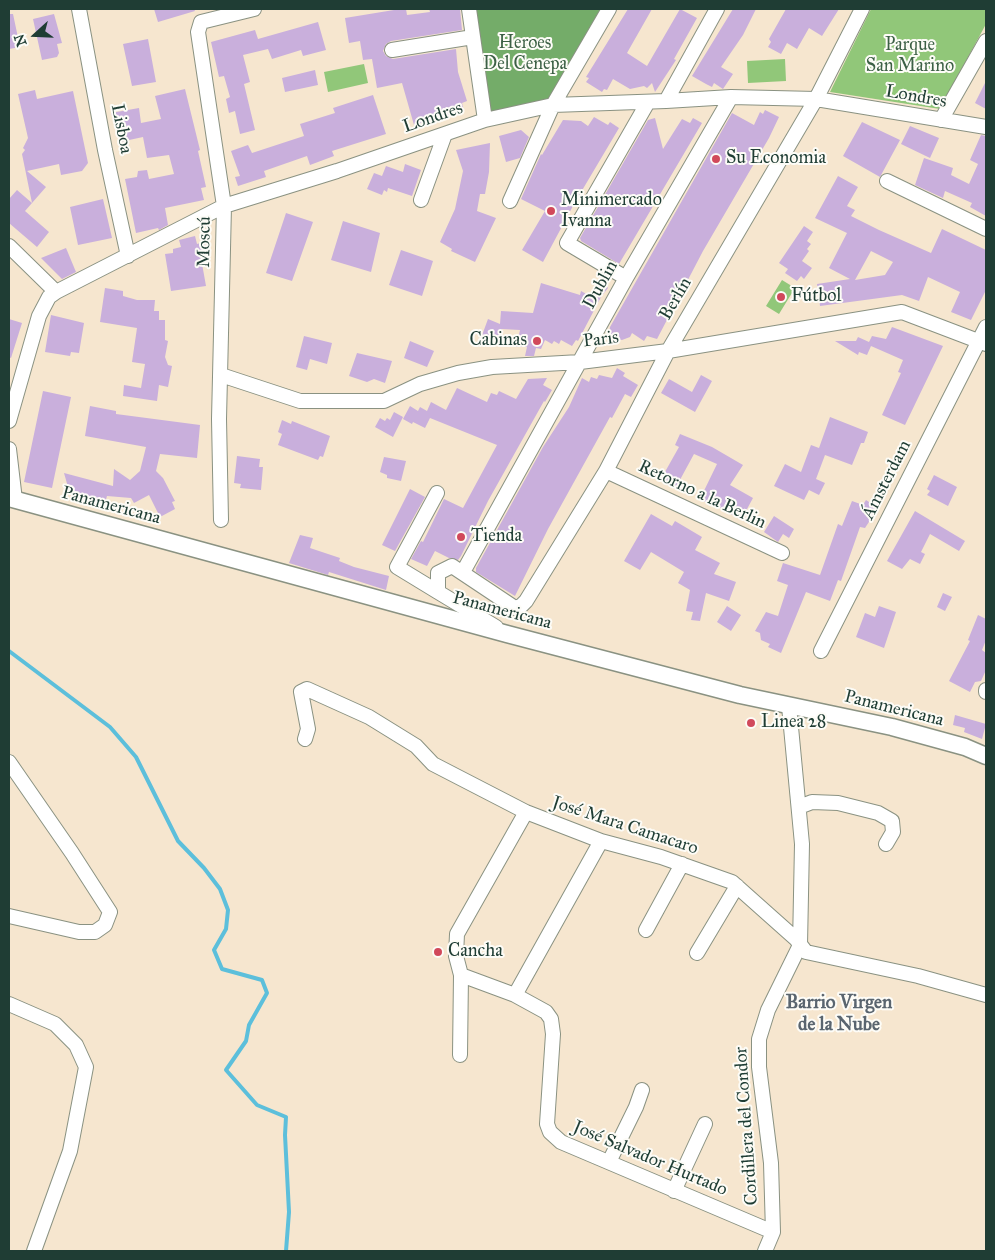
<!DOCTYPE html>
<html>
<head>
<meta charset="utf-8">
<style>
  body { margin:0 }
  #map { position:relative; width:995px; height:1260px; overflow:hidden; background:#f6e6cf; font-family:"IM FELL Great Primer",serif }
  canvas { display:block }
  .frame { position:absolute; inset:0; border:10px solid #1f3d34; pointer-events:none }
  .north { position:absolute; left:10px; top:10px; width:50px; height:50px; -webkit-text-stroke:4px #fdfcf7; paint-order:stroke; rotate:250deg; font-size:14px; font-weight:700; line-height:20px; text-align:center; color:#1f3d34 }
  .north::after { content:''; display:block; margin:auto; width:18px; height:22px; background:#1f3d34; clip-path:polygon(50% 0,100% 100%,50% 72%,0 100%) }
</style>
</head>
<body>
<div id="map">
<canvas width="995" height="1260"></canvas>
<div class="frame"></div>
<div class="north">N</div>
</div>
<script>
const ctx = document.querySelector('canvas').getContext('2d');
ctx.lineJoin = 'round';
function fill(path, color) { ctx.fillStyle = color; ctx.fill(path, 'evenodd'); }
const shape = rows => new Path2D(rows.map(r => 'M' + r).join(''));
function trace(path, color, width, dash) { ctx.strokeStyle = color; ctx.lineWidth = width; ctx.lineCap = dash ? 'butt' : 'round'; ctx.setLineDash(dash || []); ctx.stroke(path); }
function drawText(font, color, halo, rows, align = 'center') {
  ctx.font = font + ' "IM FELL Great Primer",serif'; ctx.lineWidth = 4; ctx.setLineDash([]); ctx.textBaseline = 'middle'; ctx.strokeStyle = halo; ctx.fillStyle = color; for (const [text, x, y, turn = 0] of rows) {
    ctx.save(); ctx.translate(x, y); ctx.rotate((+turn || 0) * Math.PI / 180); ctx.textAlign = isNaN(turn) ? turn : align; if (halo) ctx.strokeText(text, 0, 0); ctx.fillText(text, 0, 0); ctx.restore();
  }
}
fill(shape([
  [871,9,986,9,986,24,940,109,830,92],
  [785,59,786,81,748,83,747,61],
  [364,64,368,83,328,92,324,72],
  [782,280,795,288,779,314,766,306]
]), '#91c779');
fill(shape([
  [472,9,604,9,552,99,487,115]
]), '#74ac69');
trace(shape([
  [9,651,110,727,136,757,178,841,204,868,220,889,228,910,226,929,214,950,222,969,262,980,267,993,249,1025,246,1041,226,1070,257,1105,286,1117,285,1135,289,1212,286,1251]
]), '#5cbfdb', 4);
fill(shape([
  [154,9,194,9,195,11,158,22],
  [400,9,406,9,407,15,430,12,429,9,460,9,462,30,391,41,386,44,383,51,386,56,393,59,456,49,458,72,467,101,462,103,464,111,414,125,402,83,377,88,372,59,363,60,360,41,349,43,345,18],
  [628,9,652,9,627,53,647,66,680,9,697,18,674,59,676,60,655,92,652,83,647,88,644,86,630,89,613,79,607,90,604,89,602,92,586,82,589,78,586,77],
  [733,9,756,9,743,35,721,67,733,74,723,89,714,83,712,87,706,84,692,76],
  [786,9,839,9,822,36,809,28,797,49,787,43,781,54,768,47,771,42,769,39],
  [9,14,13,14,20,47,9,49],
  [54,14,62,43,57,44,59,53,57,57,42,60,33,19],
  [318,22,326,50,303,56,301,50,272,59,268,49,243,55,250,82,244,84,255,130,240,134,235,111,229,113,226,99,230,97,224,76,219,77,211,42,255,30,258,39],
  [148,39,156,82,132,86,123,44],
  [315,70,318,85,285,92,282,78],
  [986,81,986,109,975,103],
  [185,89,200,150,198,151,206,187,201,188,204,200,165,208,168,225,159,230,158,228,136,233,125,179,137,177,138,171,147,170,149,179,174,174,169,155,147,158,143,137,120,142,111,113,139,108,141,123,161,119,155,96],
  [35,90,37,99,73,91,88,163,82,171,61,175,59,164,27,171,46,187,25,211,49,232,37,247,9,223,9,199,17,190,32,203,22,154,25,150,23,148,28,138,18,94],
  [373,95,386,134,332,151,334,156,310,165,307,156,264,171,266,177,238,186,235,177,240,176,231,151,248,145,252,153,304,136,300,124,335,113,333,108],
  [765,110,779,117,769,138,703,251,657,339,647,336,644,341,632,333,630,337,622,340,613,338,609,334,610,327,732,113,754,125,760,112,763,114],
  [594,117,608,125,610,122,619,128,574,204,543,262,522,250,545,211,521,199,541,154,542,155,563,120,581,121,588,126],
  [655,118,663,149,682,119,690,123,693,118,702,123,619,264,581,241,580,238,648,120],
  [862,122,900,140,880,177,843,156],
  [910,126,939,138,930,158,901,144],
  [521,130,529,137,520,158,506,162,499,136],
  [981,135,986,136,986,216,970,207,972,203,945,191,943,198,915,185,924,158,953,168,951,175,969,184,978,164,970,160],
  [490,143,489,172,485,194,480,194,477,211,496,218,475,262,451,251,452,249,440,242,455,209,463,171,456,150],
  [405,164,421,170,412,196,388,188,387,192,384,190,382,195,367,189,374,173,382,176,386,166,403,172],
  [838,176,858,187,847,206,855,210,851,216,879,230,931,253,942,229,986,250,986,290,971,320,951,312,960,292,928,277,919,301,902,295,820,306,817,284,850,279,829,268,847,233,815,218],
  [871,251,893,262,885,275,855,280],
  [103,199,112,238,78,245,70,207],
  [286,213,313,222,292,281,266,273],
  [343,221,380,233,371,272,331,260],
  [804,226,813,232,807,241,811,244,807,249,809,251,802,261,812,268,804,279,801,276,797,281,785,273,788,269,779,263],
  [195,236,197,244,204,242,207,252,201,258,206,286,171,291,165,254,173,253,173,249,181,247,179,240],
  [66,248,76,272,62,279,41,258],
  [401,250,433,261,422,296,389,285],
  [601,278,608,288,601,297,578,341,576,340,572,346,561,340,559,344,554,341,552,344,545,340,541,349,536,348,534,356,525,356,527,347,516,347,520,330,502,329,496,344,481,338,488,319,500,324,501,311,533,313,541,283,580,295,581,291,590,296],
  [105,288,123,291,123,296,137,300,155,300,154,311,159,311,159,320,165,320,165,340,168,341,165,357,168,365,172,366,168,387,159,385,157,401,123,396,124,385,141,388,145,364,132,362,137,328,100,322],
  [51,315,84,323,79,353,71,352,70,356,45,352],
  [9,319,22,323,11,358,9,357],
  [892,327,943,346,905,425,882,415,901,373,898,372,903,360,871,346,867,355,859,352,858,355,835,341,856,341,858,337,869,342,872,336,886,339],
  [304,336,332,343,327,364,310,359,307,370,296,367],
  [410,341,434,351,427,367,404,358],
  [357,353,392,361,385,383,374,379,367,382,349,376],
  [617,368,625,373,623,376,638,385,631,397,625,394,612,418,610,417,548,529,515,596,476,572,476,568,543,447,569,407,582,378,589,382,591,377,597,379,599,375,612,378],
  [701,375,712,381,695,412,661,393,669,379,692,392],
  [547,378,543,385,552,390,545,402,544,401,488,501,461,556,458,560,449,558,435,551,427,566,411,559,421,541,423,542,444,499,463,508,497,445,430,418,425,428,413,422,412,424,403,419,410,406,418,411,420,407,427,411,431,402,446,410,457,388,487,402,491,393,497,395,499,391,516,399,528,379],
  [43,391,71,397,52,488,24,482],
  [90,406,116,411,116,414,200,425,197,458,160,454,156,471,163,478,175,501,172,502,175,509,160,517,149,495,134,503,131,498,107,496,105,503,70,494,64,473,113,486,114,469,130,480,140,471,146,447,85,436],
  [394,412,403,417,393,437,375,427,380,418,385,421,387,418,390,420],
  [830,417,868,432,864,443,861,443,852,465,825,455,816,479,825,483,819,495,809,490,804,500,774,486,785,464,801,472,811,445,819,448],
  [282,420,291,424,292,421,330,436,323,457,320,456,318,460,278,445,282,434,278,432],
  [680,434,712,447,743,465,730,485,753,498,741,520,710,502,709,504,700,499,717,464,694,454,675,489,661,479,679,447,675,445],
  [237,456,260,459,259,467,263,467,261,490,240,488,241,484,234,483],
  [384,457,406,461,401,481,387,478,387,475,380,472],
  [934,475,957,487,948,506,927,495,930,491,927,489],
  [410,489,425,497,395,551,382,545],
  [866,500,878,508,865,528,860,527,841,581,838,580,830,601,806,592,781,653,768,647,770,644,761,640,760,633,755,631,766,612,778,616,788,585,777,581,783,563,820,575,838,524,842,526,852,501,863,505],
  [915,511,965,541,959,551,930,534,921,552,925,554,920,564,910,559,902,569,887,561],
  [651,514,672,526,675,521,702,537,695,550,720,563,714,574,736,582,729,601,706,593,700,621,691,620,693,612,686,611,690,590,678,583,684,572,651,552,640,570,624,561],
  [774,516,794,529,789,538,783,534,778,542,764,532],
  [300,535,313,538,310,548,340,558,339,561,354,567,389,576,386,590,329,572,328,575,289,563],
  [943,593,952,597,945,611,937,607],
  [727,606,741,615,731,631,717,622],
  [879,606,896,612,884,648,856,637,865,613,875,617],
  [978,615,986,619,986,640,982,650,986,653,986,670,981,681,975,682,970,692,949,681,970,641,968,640],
  [955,715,986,724,982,739,964,732,965,728,953,725]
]), '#c9afdc');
const minor = shape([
  [79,9,105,150,128,256],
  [469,9,485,120],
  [392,50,473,37],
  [666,101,717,9],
  [941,120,986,41],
  [887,181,986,229],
  [421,200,445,134],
  [510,201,553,105,609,9],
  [9,246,56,292],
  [626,278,567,243,648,102],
  [221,375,300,401,384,401,420,384,458,373,492,367,580,362,668,351,902,312,986,344],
  [9,421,39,316,49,297,56,292,224,206,337,171,485,120,553,105,666,101,731,97,816,99,986,127],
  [9,449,15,500],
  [606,471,782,553],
  [437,493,397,567,438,592],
  [221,520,219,419,224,206,198,32,201,22,254,9],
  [463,572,626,278,731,97],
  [496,627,438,592,438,573,452,566,515,608,521,606,526,601,606,471,668,351,816,99,862,9],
  [821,651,986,327],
  [986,692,986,690],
  [305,739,308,729,301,692,307,689,369,717,416,746,433,764,526,812,601,841,661,857,732,882,796,939,806,952,918,976,986,995],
  [9,762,72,853,110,912,105,925,95,932,79,932,9,916],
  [799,807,812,802,838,803,878,813,892,821,893,832,886,844],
  [526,812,457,934,456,956,461,975,515,995,546,1012,551,1019,553,1034,547,1124,550,1132,561,1142,773,1232],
  [646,930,682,864],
  [697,953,737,886],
  [515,995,601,841],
  [9,1004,55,1024,76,1045,86,1067,70,1151,34,1251],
  [460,1055,461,975],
  [609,1162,636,1107,642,1090],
  [674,1191,705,1124],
  [765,1251,773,1232,771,1163,759,1067,759,1039,768,1010,800,945,802,844,789,706]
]);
const major = shape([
  [9,498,507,634,740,695,892,727,965,747,986,756]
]);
trace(minor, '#8a9282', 16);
trace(major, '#8a9282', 19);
trace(minor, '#fff', 14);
trace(major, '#fff', 16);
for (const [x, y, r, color] of [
  [716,159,5,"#d1495b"],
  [551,211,5,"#d1495b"],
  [781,297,5,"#d1495b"],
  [537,341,5,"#d1495b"],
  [461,537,5,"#d1495b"],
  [751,723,5,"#d1495b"],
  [438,952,5,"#d1495b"]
]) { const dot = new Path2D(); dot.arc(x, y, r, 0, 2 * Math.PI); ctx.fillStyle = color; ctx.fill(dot); trace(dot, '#fdfcf7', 2); }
drawText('18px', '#3c6045', '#fdfcf7', [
  ["Heroes",525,44],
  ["Del Cenepa",525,65],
  ["Parque",910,46],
  ["San Marino",910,67]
]);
drawText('18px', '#1f3d34', '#fdfcf7', [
  ["Londres",916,97,10],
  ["Londres",433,118,-19],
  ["Lisboa",121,129,79],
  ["Moscú",205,242,-89],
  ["Dublin",601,285,-61],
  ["Berlín",676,299,-60],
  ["Paris",601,340,-7],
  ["Ámsterdam",887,480,-63],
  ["Retorno a la Berlin",702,495,25],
  ["Panamericana",111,506,15],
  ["Panamericana",502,611,15],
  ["Panamericana",894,709,14],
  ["José Mara Camacaro",625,826,18],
  ["Cordillera del Condor",747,1126,-94],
  ["José Salvador Hurtado",650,1159,23]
]);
drawText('18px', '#1f3d34', '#fdfcf7', [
  ["Su Economia",726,159],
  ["Minimercado",561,201],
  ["Ivanna",561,222],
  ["Fútbol",791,297],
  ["Cabinas",527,341,"right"],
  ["Tienda",471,537],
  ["Linea 28",761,723],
  ["Cancha",448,952]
], 'left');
drawText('bold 19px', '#5a656f', '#fdfcf7', [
  ["Barrio Virgen",839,1003],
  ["de la Nube",839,1025]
]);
</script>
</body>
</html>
